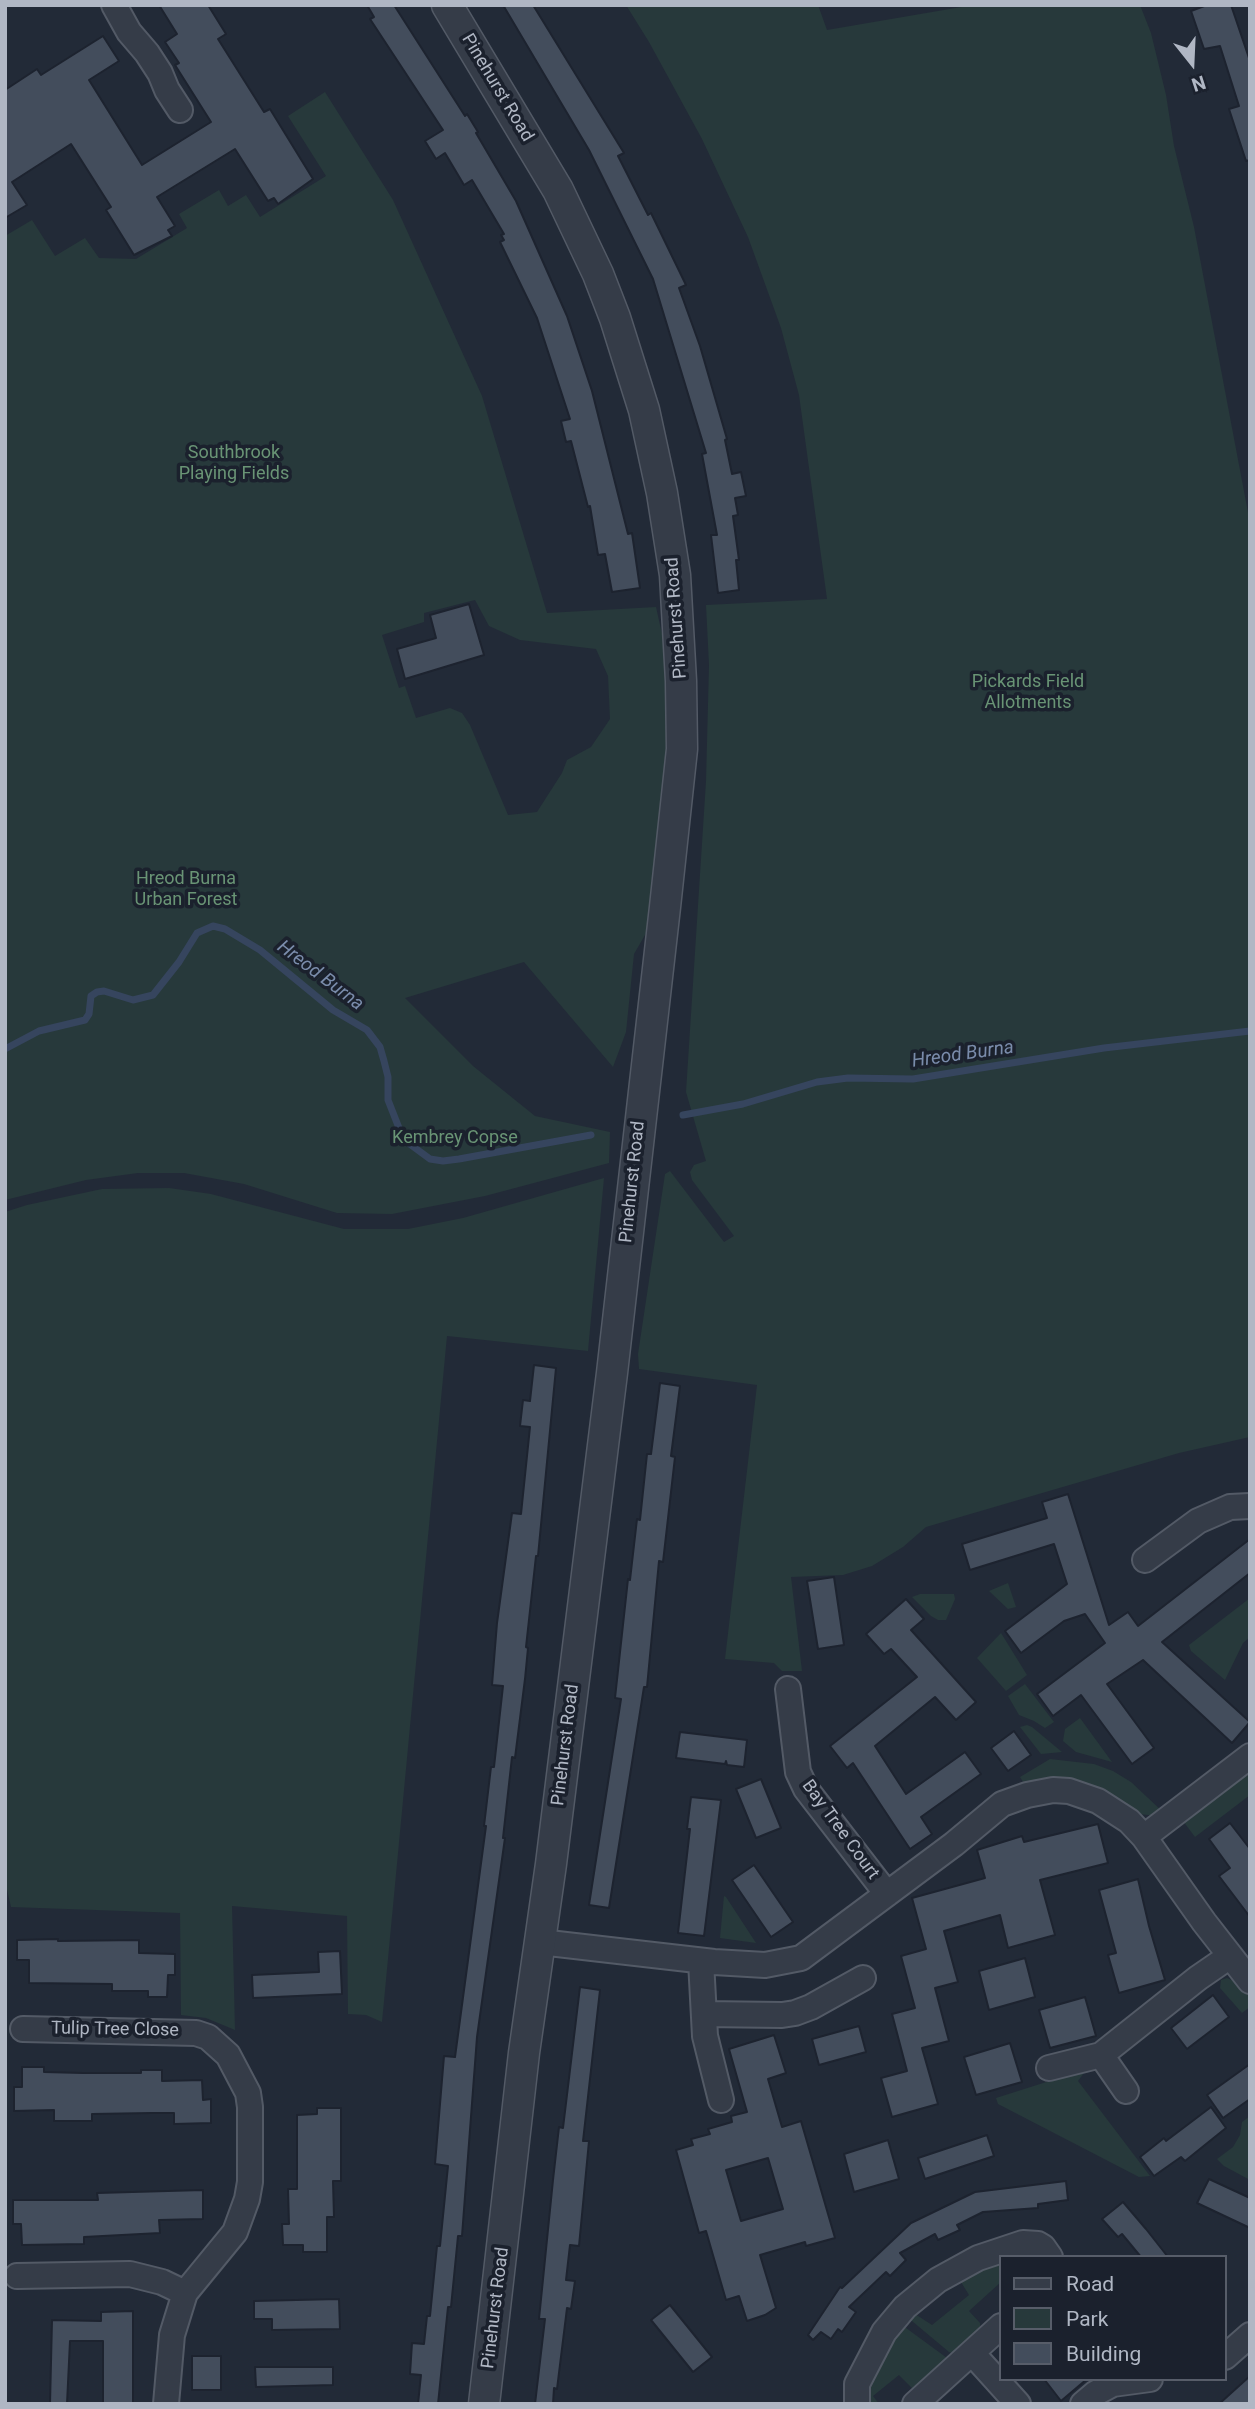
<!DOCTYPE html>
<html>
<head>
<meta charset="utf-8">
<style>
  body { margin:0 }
  #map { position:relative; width:1255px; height:2409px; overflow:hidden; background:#222a37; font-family:Roboto,sans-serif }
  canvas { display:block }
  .frame { position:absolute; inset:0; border:7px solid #b0b7c4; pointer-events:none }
  .legend { position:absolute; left:999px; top:2255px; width:228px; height:126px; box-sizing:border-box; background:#1b212d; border:2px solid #575d69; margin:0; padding:9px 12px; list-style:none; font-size:21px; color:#b0b7c4 }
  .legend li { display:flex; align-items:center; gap:14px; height:35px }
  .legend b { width:35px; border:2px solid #575d69 }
  .north { position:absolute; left:1157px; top:28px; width:70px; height:70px; -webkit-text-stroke:5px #1b212d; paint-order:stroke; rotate:162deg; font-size:19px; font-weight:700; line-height:28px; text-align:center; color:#b0b7c4 }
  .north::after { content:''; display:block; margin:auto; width:24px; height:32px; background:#b0b7c4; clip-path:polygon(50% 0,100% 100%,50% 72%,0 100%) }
</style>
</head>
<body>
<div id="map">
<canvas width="1255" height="2409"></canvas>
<div class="frame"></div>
<ul class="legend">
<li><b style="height:9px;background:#353c48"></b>Road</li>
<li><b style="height:19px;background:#27393b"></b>Park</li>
<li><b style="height:19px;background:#434d5c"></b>Building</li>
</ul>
<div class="north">N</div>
</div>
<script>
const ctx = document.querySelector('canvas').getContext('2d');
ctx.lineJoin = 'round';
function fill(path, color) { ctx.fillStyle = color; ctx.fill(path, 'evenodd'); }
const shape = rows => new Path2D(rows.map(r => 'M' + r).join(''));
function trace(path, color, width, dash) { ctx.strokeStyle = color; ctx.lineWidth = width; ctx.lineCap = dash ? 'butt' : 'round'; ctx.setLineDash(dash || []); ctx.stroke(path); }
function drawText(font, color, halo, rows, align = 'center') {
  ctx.font = font + ' Roboto,sans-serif'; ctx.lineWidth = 7; ctx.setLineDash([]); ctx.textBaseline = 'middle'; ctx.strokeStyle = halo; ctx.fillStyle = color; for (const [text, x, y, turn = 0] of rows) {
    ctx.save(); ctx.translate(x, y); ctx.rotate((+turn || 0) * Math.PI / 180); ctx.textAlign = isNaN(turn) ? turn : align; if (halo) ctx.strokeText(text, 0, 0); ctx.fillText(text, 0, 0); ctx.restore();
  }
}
fill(shape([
  [626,5,818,5,827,30,973,5,1140,5,1151,33,1166,95,1174,146,1194,227,1250,523,1250,1437,1179,1453,926,1527,903,1547,872,1566,843,1575,791,1577,802,1671,782,1671,774,1663,725,1659,757,1385,639,1369,638,1354,665,1174,670,1171,724,1242,734,1236,692,1180,690,1172,694,1165,706,1161,686,1092,706,781,709,665,706,605,827,599,799,395,781,328,748,237,702,139,649,42],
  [325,92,393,200,482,396,547,613,656,607,671,674,669,764,656,916,634,954,626,1032,613,1067,524,962,405,998,473,1066,535,1116,610,1132,609,1163,485,1196,392,1214,337,1213,244,1184,184,1173,138,1173,86,1180,5,1200,5,236,32,220,55,256,85,238,99,258,136,259,187,228,179,214,219,190,228,206,246,195,260,217,326,176,288,116],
  [475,600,489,626,520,640,596,649,608,676,610,719,591,747,567,760,562,773,537,812,508,815,470,725,462,713,450,708,416,718,405,686,399,688,382,635,424,622,424,613],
  [604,1178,588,1351,447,1336,382,2022,366,2015,348,2014,347,1916,232,1906,235,2030,206,2018,181,2015,180,1913,11,1907,5,1881,5,1212,27,1205,102,1189,169,1188,211,1194,344,1229,408,1229,463,1218],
  [1008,1583,1016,1607,1008,1609,989,1591],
  [920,1594,954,1594,955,1599,946,1620,938,1620,931,1616,912,1597],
  [1250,1598,1250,1637,1243,1643,1225,1680,1191,1651,1189,1645],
  [1001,1633,1027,1675,1006,1691,977,1658],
  [1025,1684,1054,1722,1045,1728,1034,1721,1019,1715,1008,1696],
  [1080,1718,1112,1762,1076,1752,1063,1741,1065,1729],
  [1027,1725,1032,1727,1062,1752,1041,1754,1020,1727],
  [1050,1759,1094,1764,1113,1771,1131,1782,1163,1812,1157,1816,1139,1814,1102,1789,1070,1780,1025,1785,1020,1777],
  [1250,1768,1250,1795,1195,1837,1183,1821],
  [724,1896,726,1897,756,1943,720,1938],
  [1227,1978,1241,1984,1250,1997,1250,2007,1242,2013,1220,1988,1221,1980],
  [1081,2071,1084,2073,1078,2081,1150,2176,1139,2177,998,2104,996,2098],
  [1250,2116,1250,2180,1224,2166,1217,2159,1233,2147,1240,2135,1242,2122],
  [1019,2249,1032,2250,1040,2257,1001,2257,1001,2282,969,2311,980,2323,980,2335,959,2355,949,2352,906,2316,908,2313,915,2314,932,2325,969,2295,961,2282,961,2271,987,2259],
  [902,2325,947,2358,949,2363,913,2389,899,2375,873,2396,879,2404,866,2404,867,2377]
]), '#27393b');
trace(shape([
  [5,1049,39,1031,85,1020,89,1014,91,996,97,992,104,991,133,1000,153,995,179,962,197,933,213,926,225,929,260,950,333,1010,367,1030,380,1047,384,1061,388,1077,388,1100,399,1128,407,1142,430,1159,443,1161,459,1159,591,1135],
  [683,1115,743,1104,817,1082,848,1078,913,1079,1104,1048,1250,1031]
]), '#36455e', 7);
const building = shape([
  [159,5,208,5,226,34,218,39,264,112,270,109,313,179,278,204,274,198,268,201,235,149,157,197,175,226,168,230,172,236,134,255,106,210,111,207,71,144,12,182,27,205,5,218,5,90,37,69,41,75,103,36,119,61,89,80,142,165,211,122,175,65,179,63,165,42,177,34,159,5],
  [367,5,394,5,465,116,467,114,478,132,476,133,516,201,567,316,592,391,628,534,632,533,640,588,612,592,605,554,598,555,590,506,588,507,571,441,566,442,561,421,570,419,537,318,500,242,504,240,501,235,504,234,472,180,464,185,445,153,436,159,425,141,443,130,370,19,374,17,367,5],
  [503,5,533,5,624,153,618,156,648,215,651,213,686,285,679,288,700,346,727,439,725,440,732,474,741,472,746,496,735,498,738,515,733,516,739,560,736,560,739,590,718,593,711,535,717,535,702,454,706,453,653,279,589,150,503,5],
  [1207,5,1231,5,1250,61,1250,160,1246,161,1229,109,1239,106,1220,46,1204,49,1191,11,1207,5],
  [469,604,484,655,405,679,397,649,436,638,430,615,469,604],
  [534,1365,556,1368,538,1556,536,1556,526,1647,528,1648,525,1679,515,1758,512,1757,503,1838,505,1838,477,2037,462,2236,458,2236,451,2307,448,2307,438,2404,418,2404,421,2375,410,2374,412,2343,424,2344,427,2316,430,2316,437,2246,440,2246,448,2166,435,2164,444,2056,455,2057,486,1826,484,1826,491,1767,494,1767,503,1686,492,1685,497,1623,512,1513,521,1514,530,1427,520,1426,523,1400,530,1401,534,1365],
  [660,1383,680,1386,671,1456,675,1457,663,1562,659,1561,647,1687,644,1687,609,1908,589,1905,621,1699,615,1698,628,1579,630,1580,637,1519,640,1520,647,1454,651,1454,660,1383],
  [1068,1494,1109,1625,1128,1612,1138,1626,1250,1539,1250,1573,1162,1642,1250,1722,1232,1743,1143,1660,1107,1684,1154,1748,1132,1764,1081,1695,1053,1716,1037,1694,1105,1643,1085,1614,1064,1621,1021,1653,1005,1631,1067,1584,1054,1544,970,1570,962,1544,1047,1518,1042,1502,1068,1494],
  [834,1577,844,1645,818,1649,807,1581,834,1577],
  [906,1599,924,1619,911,1630,976,1702,956,1720,935,1697,875,1746,906,1794,965,1752,981,1774,921,1817,932,1834,910,1849,853,1763,847,1768,830,1746,917,1677,891,1649,884,1654,866,1634,906,1599],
  [1014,1731,1031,1755,1008,1771,991,1748,1014,1731],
  [680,1732,747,1740,744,1767,727,1765,726,1761,725,1764,676,1758,680,1732],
  [761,1779,781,1828,756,1838,736,1789,761,1779],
  [691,1797,721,1800,704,1936,678,1933,690,1829,687,1829,691,1797],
  [1230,1823,1250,1849,1250,1917,1219,1876,1230,1868,1209,1839,1230,1823],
  [1098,1824,1108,1863,1040,1880,1055,1935,1008,1948,1000,1915,944,1931,958,1982,935,1988,949,2041,922,2048,938,2104,892,2117,881,2078,907,2071,892,2014,915,2008,901,1956,926,1949,912,1898,985,1878,977,1850,1022,1836,1024,1842,1098,1824],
  [754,1865,793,1922,771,1937,732,1880,754,1865],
  [1138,1879,1149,1926,1165,1980,1119,1993,1108,1955,1116,1953,1099,1890,1138,1879],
  [58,1939,58,1941,139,1940,139,1953,175,1954,175,1975,168,1975,167,1997,148,1997,148,1991,112,1991,112,1984,29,1983,29,1960,17,1960,17,1940,58,1939],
  [340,1951,342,1994,253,1998,252,1975,319,1972,318,1952,340,1951],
  [1025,1958,1035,1997,989,2010,979,1971,1025,1958],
  [580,1987,600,1990,583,2141,589,2141,579,2246,570,2245,566,2280,575,2281,571,2309,567,2308,557,2389,554,2388,553,2404,535,2404,545,2319,539,2319,553,2180,559,2127,563,2128,580,1987],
  [1213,1995,1229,2017,1187,2049,1171,2028,1213,1995],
  [1085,1997,1096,2036,1050,2048,1039,2010,1085,1997],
  [859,2026,866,2052,819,2065,812,2039,859,2026],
  [774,2035,786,2073,768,2079,782,2127,801,2121,835,2238,806,2246,805,2242,760,2255,776,2308,765,2315,747,2321,739,2296,726,2300,706,2231,699,2233,676,2150,693,2145,691,2139,710,2134,708,2129,732,2122,731,2116,747,2112,729,2049,774,2035],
  [768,2158,783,2209,741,2221,726,2170,768,2158],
  [1010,2043,1022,2082,976,2095,964,2057,1010,2043],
  [1250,2064,1250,2099,1223,2118,1207,2095,1250,2064],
  [22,2067,44,2067,44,2072,83,2073,141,2073,141,2070,162,2070,162,2081,202,2080,203,2100,211,2099,211,2123,174,2124,174,2113,152,2113,92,2114,92,2121,54,2121,54,2110,14,2111,14,2087,22,2087,22,2067],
  [1211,2107,1226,2128,1185,2161,1181,2157,1154,2176,1140,2157,1164,2138,1166,2141,1211,2107],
  [317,2108,341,2108,341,2181,333,2181,334,2217,327,2217,327,2252,303,2252,303,2245,283,2245,282,2224,289,2224,288,2189,297,2189,297,2115,317,2114,317,2108],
  [987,2135,994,2156,925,2179,918,2158,987,2135],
  [888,2140,899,2179,854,2192,844,2154,888,2140],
  [1209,2179,1250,2198,1250,2228,1197,2203,1209,2179],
  [1066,2181,1068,2200,1038,2204,1038,2208,983,2212,957,2225,960,2230,938,2240,935,2234,900,2253,906,2260,890,2276,886,2272,849,2307,856,2312,842,2332,838,2329,831,2339,821,2332,813,2340,808,2335,840,2287,842,2288,911,2223,975,2192,1066,2181],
  [203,2190,203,2219,159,2220,160,2233,84,2237,84,2244,22,2245,21,2224,13,2224,13,2200,98,2200,97,2193,203,2190],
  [1123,2202,1146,2229,1168,2257,1141,2257,1122,2234,1118,2237,1102,2219,1123,2202],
  [339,2299,340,2329,272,2330,272,2319,254,2319,254,2301,339,2299],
  [670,2305,712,2357,693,2372,651,2320,670,2305],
  [133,2311,133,2404,103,2404,103,2341,70,2341,67,2404,50,2404,52,2320,101,2321,101,2312,133,2311],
  [192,2356,221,2356,221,2390,192,2390,192,2356],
  [255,2367,333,2367,333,2385,256,2387,255,2367],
  [1250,2376,1250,2404,1219,2404,1250,2376],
  [1044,2379,1087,2379,1061,2401,1044,2379]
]);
fill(building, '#434d5c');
trace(building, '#1d232f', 2);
const minor = shape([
  [114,5,129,32,147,53,160,73,167,90,180,110],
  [1145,1560,1198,1521,1230,1507,1250,1506],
  [788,1689,798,1772,806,1789,887,1894],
  [1144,1837,1250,1756],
  [540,1942,714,1962,765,1965,801,1958,954,1844,1002,1804,1027,1795,1053,1790,1069,1791,1098,1801,1129,1821,1144,1837,1204,1922,1250,1981],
  [701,1961,705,2036,721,2100],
  [704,2014,782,2015,795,2013,811,2007,863,1978],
  [23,2029,196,2033,208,2037,228,2055,248,2093,250,2107,250,2182,247,2199,235,2232,185,2293,172,2335,166,2404],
  [1049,2068,1101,2055],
  [1126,2091,1101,2055,1198,1978,1230,1956],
  [17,2276,130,2274,162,2282,185,2293],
  [972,2353,1018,2404],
  [1225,2357,1250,2335],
  [857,2404,857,2384,884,2332,905,2307,938,2280,978,2258,1023,2243,1038,2244,1043,2247,1050,2257],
  [915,2404,1001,2326],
  [1083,2404,1096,2393,1113,2384,1150,2379]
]);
const tertiary = shape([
  [447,5,558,190,598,274,615,318,644,410,662,493,675,575,681,681,682,749,665,907,612,1373,551,1864,524,2053,484,2404]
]);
trace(minor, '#535a66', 28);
trace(tertiary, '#535a66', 33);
trace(minor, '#353c48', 24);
trace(tertiary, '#353c48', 30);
drawText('18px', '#b0b7c4', '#1b212d', [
  ["Pinehurst Road",497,88,59],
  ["Pinehurst Road",677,618,-94],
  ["Pinehurst Road",633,1182,-84],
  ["Pinehurst Road",566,1745,-83],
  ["Bay Tree Court",840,1830,54],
  ["Tulip Tree Close",115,2030,1],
  ["Pinehurst Road",496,2308,-83]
]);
drawText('18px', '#699475', '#1b212d', [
  ["Southbrook",234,453],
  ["Playing Fields",234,474],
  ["Pickards Field",1028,682],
  ["Allotments",1028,703],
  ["Hreod Burna",186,879],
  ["Urban Forest",186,900],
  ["Kembrey Copse",455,1138]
]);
drawText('italic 19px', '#7a8cab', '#1b212d', [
  ["Hreod Burna",320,976,37],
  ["Hreod Burna",963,1055,-8]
]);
</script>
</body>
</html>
